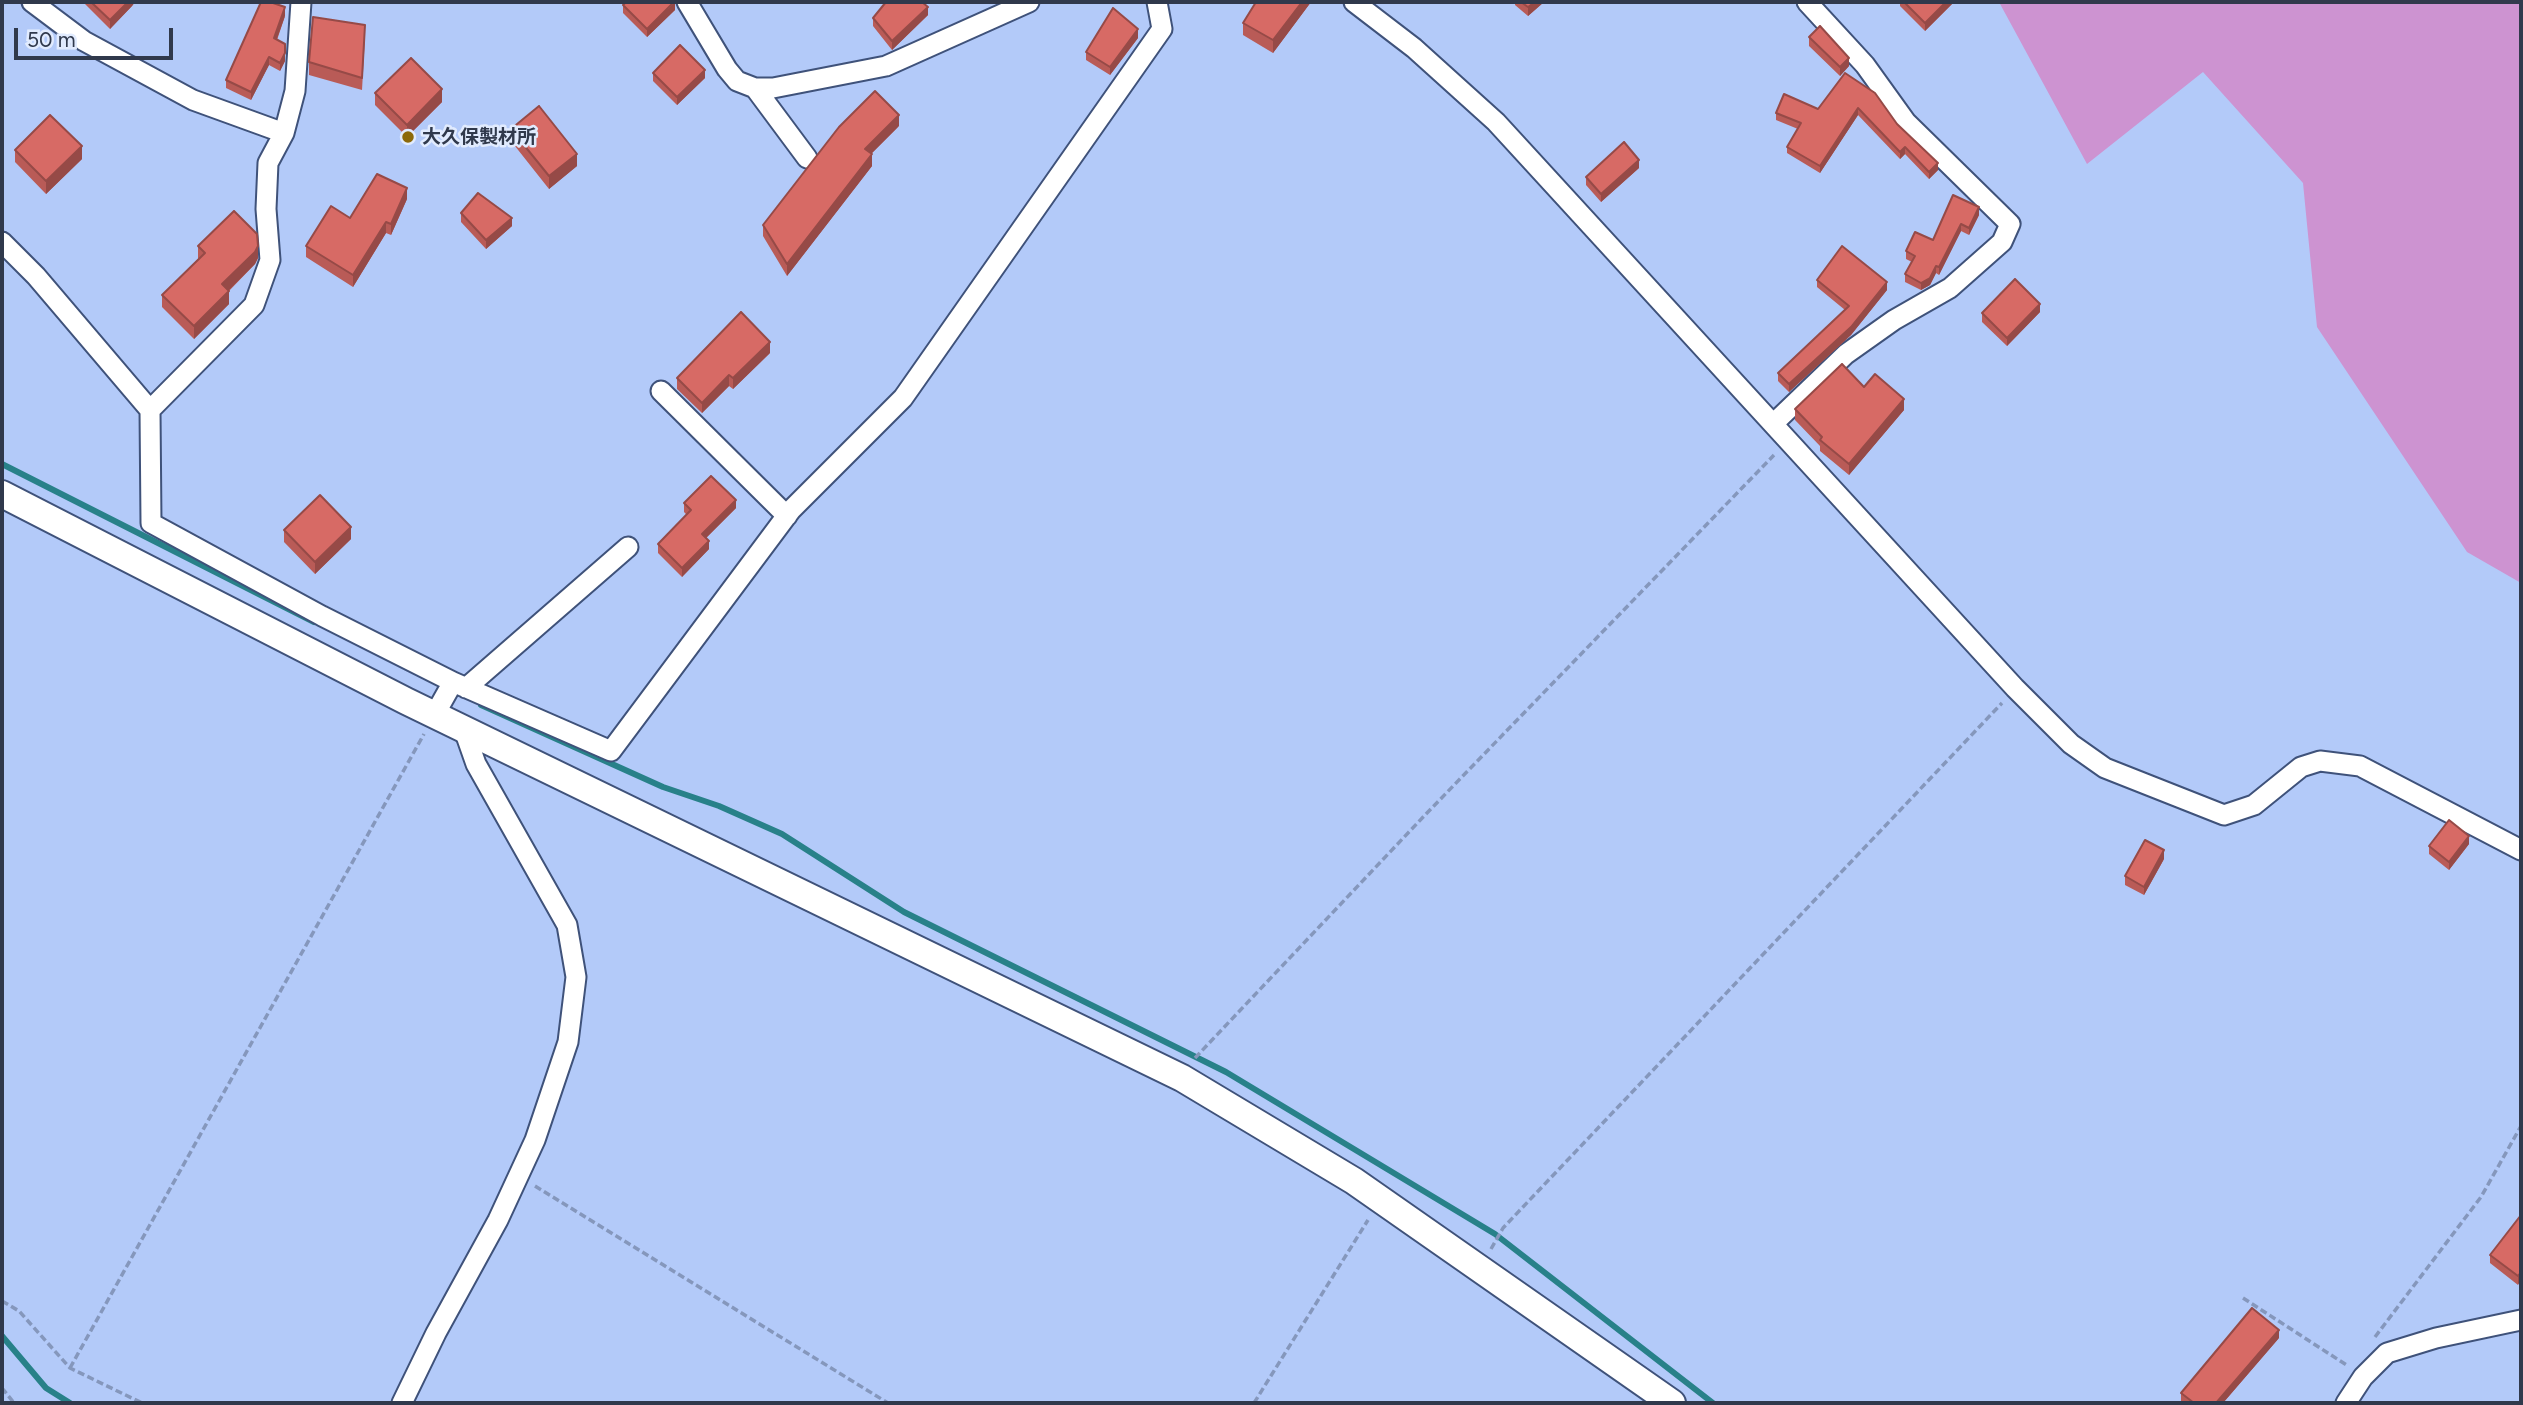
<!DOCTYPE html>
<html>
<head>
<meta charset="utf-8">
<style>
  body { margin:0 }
  #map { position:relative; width:2523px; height:1405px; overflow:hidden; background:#b3caf9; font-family:Figtree,sans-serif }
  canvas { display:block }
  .frame { position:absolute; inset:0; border:4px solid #30394c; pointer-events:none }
  .scale { position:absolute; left:14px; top:28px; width:159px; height:32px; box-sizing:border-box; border:4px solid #30394c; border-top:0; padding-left:9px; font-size:21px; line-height:24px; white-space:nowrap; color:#30394c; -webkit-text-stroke:5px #e1ebfe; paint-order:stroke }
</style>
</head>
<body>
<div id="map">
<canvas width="2523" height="1405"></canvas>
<div class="frame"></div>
<div class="scale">50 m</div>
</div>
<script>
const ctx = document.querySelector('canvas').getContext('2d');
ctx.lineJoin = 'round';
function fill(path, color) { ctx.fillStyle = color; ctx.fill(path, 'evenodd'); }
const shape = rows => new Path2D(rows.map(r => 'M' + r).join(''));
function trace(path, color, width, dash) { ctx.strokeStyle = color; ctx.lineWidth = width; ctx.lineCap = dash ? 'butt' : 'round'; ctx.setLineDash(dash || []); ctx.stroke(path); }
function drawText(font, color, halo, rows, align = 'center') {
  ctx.font = font + ' Figtree,"Noto Sans JP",sans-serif'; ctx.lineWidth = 5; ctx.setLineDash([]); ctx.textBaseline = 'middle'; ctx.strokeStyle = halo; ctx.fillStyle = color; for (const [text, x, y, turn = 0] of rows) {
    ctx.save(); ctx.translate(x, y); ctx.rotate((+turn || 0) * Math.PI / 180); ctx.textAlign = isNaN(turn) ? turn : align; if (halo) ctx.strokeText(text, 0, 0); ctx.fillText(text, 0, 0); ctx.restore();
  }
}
fill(shape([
  [1999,2,2521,2,2521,583,2467,552,2317,327,2303,183,2203,72,2087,164]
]), '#cd93d1');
trace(shape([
  [2,464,314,622],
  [481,705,663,787,719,806,782,834,904,912,1226,1072,1495,1234,1713,1403],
  [2,1336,46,1388,70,1403]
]), '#288189', 6);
const street = shape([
  [32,2,84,41,193,100,284,133],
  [301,2,295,91,284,133,268,163,266,209,270,260,254,305,150,410,151,523,322,616,453,682,435,714],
  [687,2,727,69,737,81,755,88,773,88,886,66,1029,2],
  [1354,2,1414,48,1496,122,2015,688,2071,744,2105,768,2224,815,2254,805,2301,767,2320,761,2360,766,2521,850],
  [755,88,807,158],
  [2,242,36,276,150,410],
  [661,391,787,516],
  [1773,424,1846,354,1894,320,1950,288,2002,242,2010,224,1906,122,1865,65,1807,2],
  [453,682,611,751,791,510,903,398,1162,29,1157,2],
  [466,688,628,547],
  [402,1403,436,1333,498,1220,535,1140,568,1042,576,977,567,925,476,764,463,727],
  [2346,1403,2363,1377,2387,1353,2436,1338,2521,1320]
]);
const secondary = shape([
  [2,494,406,701,1182,1078,1354,1181,1672,1403]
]);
trace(street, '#3f527a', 23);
trace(secondary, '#3f527a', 30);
trace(shape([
  [1195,1058,1426,814,1774,455],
  [535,1186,888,1403],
  [1491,1249,1503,1228,2002,703],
  [2243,1298,2348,1366],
  [2,1301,19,1311,70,1368,142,1403],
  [2375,1337,2481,1197,2521,1126],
  [70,1368,424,734],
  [2,1388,14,1403],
  [1254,1403,1368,1220]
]), '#8597bc', 3.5, [7, 3.5]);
trace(street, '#fff', 19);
trace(secondary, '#fff', 26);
fill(shape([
  [85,2,135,2,132,6,110,29,85,4],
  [1311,2,1273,53,1243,35,1243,23],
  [1515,2,1544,2,1528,16,1515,5],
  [1900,2,1954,2,1925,31,1900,6],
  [623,5,675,10,647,37,623,13],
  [928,15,892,50,873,26,873,18],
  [285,16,277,40,285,61,280,71,269,65,251,100,226,88,226,80],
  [365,37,362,90,309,75,309,62],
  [1809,37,1849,66,1840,76,1809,46],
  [1138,38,1110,75,1086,60,1086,52],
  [653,73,705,78,677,105,653,81],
  [1845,73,1897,124,1938,170,1929,179,1905,154,1900,159,1858,115,1820,173,1787,153,1787,147,1798,129,1776,120,1776,113,1818,109],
  [375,93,442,102,407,137,375,105],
  [899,126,871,154,872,166,787,276,763,236,763,225],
  [511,129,577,166,549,189,511,141],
  [15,150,82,159,46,194,15,162],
  [1639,168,1601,202,1586,185,1586,177],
  [1953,195,1979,215,1969,235,1961,231,1939,275,1936,273,1930,285,1921,290,1905,282,1905,274,1912,262,1906,259,1906,251,1933,240],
  [407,199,391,235,386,233,353,287,306,257,306,246,350,218],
  [461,213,512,226,486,249,461,222],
  [198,246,258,258,255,264,229,291,229,304,194,339,162,307,162,295,198,259],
  [1817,280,1887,290,1851,335,1789,392,1778,381,1778,373,1845,310,1817,287],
  [2040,312,2007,346,1982,322,1982,313],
  [770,353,733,389,729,386,702,413,677,389,677,378],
  [1864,387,1904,410,1849,475,1820,451,1820,446,1795,420,1795,409],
  [684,503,736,508,706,538,709,549,682,577,658,553,658,544,687,515,684,512],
  [284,530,351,539,315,574,284,542],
  [2469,844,2449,870,2429,854,2429,846],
  [2164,859,2144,895,2125,885,2125,876],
  [2521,1215,2518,1285,2490,1263,2490,1255],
  [2279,1338,2223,1403,2184,1403,2181,1401,2181,1393]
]), '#b95b57');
fill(shape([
  [128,2,135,2,132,6,110,29,110,20],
  [675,2,675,10,647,37,647,29],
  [1302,2,1311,2,1273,53,1273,40],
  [1535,2,1544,2,1528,16,1528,7],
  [1946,2,1954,2,1925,31,1925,23],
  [285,7,285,16,274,47,274,38],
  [928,7,928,15,892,50,892,41],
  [1138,29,1138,38,1110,75,1110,67],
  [285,44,285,61,280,71,280,63],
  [269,57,269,65,251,100,251,92],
  [1849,58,1849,66,1840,76,1840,67],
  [705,70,705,78,677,105,677,97],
  [442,89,442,102,407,137,407,125],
  [1858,108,1858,115,1820,173,1820,166],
  [899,115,899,126,865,160,865,149],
  [82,146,82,159,46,194,46,181],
  [1905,147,1905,154,1900,159,1900,152],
  [577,154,577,166,549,189,549,176],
  [872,154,872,166,787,276,787,264],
  [1639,160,1639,168,1601,202,1601,194],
  [1938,163,1938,170,1929,179,1929,172],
  [407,188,407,199,391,235,391,224],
  [1979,207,1979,215,1969,235,1969,228],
  [512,218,512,226,486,249,486,240],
  [386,222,386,233,353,287,353,275],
  [1961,224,1961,231,1939,275,1939,267],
  [258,246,258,258,255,264,222,297,222,284],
  [1936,266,1936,273,1930,285,1921,290,1921,283],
  [1887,282,1887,290,1851,335,1789,392,1789,384],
  [229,291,229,304,194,339,194,326],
  [2040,304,2040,312,2007,346,2007,338],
  [770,342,770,353,733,389,733,378],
  [729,375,729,386,702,413,702,403],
  [1904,399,1904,410,1849,475,1849,464],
  [736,500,736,508,702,542,702,534],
  [351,527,351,539,315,574,315,562],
  [709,541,709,549,682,577,682,568],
  [2469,836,2469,844,2449,870,2449,862],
  [2164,850,2164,859,2144,895,2144,887],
  [2521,1272,2521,1280,2518,1285,2518,1276],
  [2279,1330,2279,1338,2223,1403,2216,1403]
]), '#964a47');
const building = shape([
  [91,2,128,2,110,20,91,2],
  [261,2,270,2,285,7,274,38,285,44,285,53,280,63,269,57,251,92,226,80,261,2],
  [626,2,674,2,647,29,623,5,626,2],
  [886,2,922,2,928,7,892,41,873,18,886,2],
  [1256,2,1302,2,1273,40,1243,23,1256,2],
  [1521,2,1535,2,1528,7,1521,2],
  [1904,2,1946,2,1925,23,1904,2],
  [1113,8,1138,29,1110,67,1086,52,1113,8],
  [313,17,365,25,362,78,309,62,313,17],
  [1820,26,1849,58,1840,67,1809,37,1820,26],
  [680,45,705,70,677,97,653,73,680,45],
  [411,58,442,89,407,125,375,93,411,58],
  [1845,73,1875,93,1897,124,1938,163,1929,172,1905,147,1900,152,1858,108,1820,166,1787,147,1801,123,1776,113,1784,94,1818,109,1845,73],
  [875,91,899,115,865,149,872,154,787,264,763,225,839,127,875,91],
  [539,106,577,154,549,176,511,129,539,106],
  [50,115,82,146,46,181,15,150,50,115],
  [1624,142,1639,160,1601,194,1586,177,1624,142],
  [377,174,407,188,391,224,386,222,353,275,306,246,331,206,350,218,377,174],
  [478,193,512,218,486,240,461,213,478,193],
  [1953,195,1979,207,1969,228,1961,224,1939,267,1936,266,1930,278,1921,283,1905,274,1915,256,1906,251,1915,232,1933,240,1953,195],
  [234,211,257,234,258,246,255,252,222,284,229,291,194,326,162,295,205,253,198,246,234,211],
  [1842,246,1887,282,1851,327,1789,384,1778,373,1849,306,1817,280,1842,246],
  [2015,279,2040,304,2007,338,1982,313,2015,279],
  [741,312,770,342,733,378,729,375,702,403,677,378,741,312],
  [1842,364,1864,387,1875,374,1904,399,1849,464,1820,440,1822,437,1795,409,1842,364],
  [711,476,736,500,702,534,709,541,682,568,658,544,691,510,684,503,711,476],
  [320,495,351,527,315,562,284,530,320,495],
  [2449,820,2469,836,2449,862,2429,846,2449,820],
  [2145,840,2164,850,2144,887,2125,876,2145,840],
  [2521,1215,2521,1272,2518,1276,2490,1255,2521,1215],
  [2252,1308,2279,1330,2216,1403,2194,1403,2181,1393,2252,1308]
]);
fill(building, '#d76a65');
trace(building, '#964a47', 2);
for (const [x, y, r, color] of [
  [408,137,7,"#8c690a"]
]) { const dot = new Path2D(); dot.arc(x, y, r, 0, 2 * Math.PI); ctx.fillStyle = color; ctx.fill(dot); trace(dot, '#e1ebfe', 2.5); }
drawText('bold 19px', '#30394c', '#e1ebfe', [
  ["大久保製材所",422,137]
], 'left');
</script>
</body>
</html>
